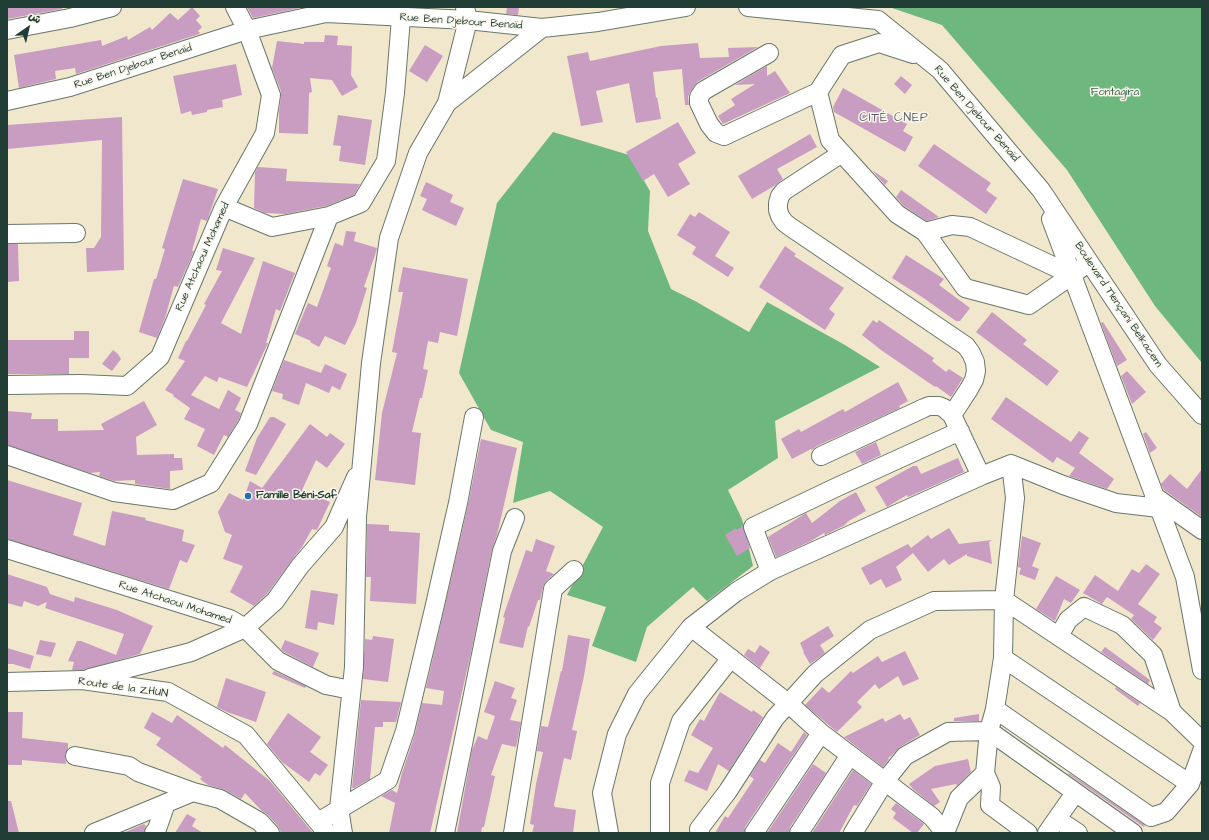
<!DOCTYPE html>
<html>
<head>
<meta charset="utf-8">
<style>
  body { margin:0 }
  #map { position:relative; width:1209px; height:840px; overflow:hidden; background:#f1e7cc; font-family:"Architects Daughter","Playpen Sans Arabic",sans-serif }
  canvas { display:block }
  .frame { position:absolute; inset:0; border:8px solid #1f3d34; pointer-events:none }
  .north { position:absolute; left:8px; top:8px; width:40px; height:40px; -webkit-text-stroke:3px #fbf7ec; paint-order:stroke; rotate:34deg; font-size:11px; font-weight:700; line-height:16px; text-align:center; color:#1f3d34 }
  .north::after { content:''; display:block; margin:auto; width:14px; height:18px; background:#1f3d34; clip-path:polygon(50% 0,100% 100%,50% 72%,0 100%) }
</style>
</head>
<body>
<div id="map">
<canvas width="1209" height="840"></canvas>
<div class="frame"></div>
<div class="north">ش</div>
</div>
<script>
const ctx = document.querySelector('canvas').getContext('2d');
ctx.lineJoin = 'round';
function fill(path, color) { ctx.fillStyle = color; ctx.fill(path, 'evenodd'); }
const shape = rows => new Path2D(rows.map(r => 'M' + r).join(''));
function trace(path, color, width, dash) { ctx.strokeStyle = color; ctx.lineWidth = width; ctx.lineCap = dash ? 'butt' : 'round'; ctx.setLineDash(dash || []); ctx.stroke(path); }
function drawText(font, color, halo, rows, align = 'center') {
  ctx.font = font + ' "Architects Daughter",sans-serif'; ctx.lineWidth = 3; ctx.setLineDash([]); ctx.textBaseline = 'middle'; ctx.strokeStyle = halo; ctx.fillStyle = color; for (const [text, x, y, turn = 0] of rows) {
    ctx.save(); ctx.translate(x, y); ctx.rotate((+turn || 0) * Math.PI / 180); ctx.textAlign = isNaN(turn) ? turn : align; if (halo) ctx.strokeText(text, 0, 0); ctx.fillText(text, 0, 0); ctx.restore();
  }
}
fill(shape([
  [889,7,1202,7,1202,363,1155,306,1067,170,942,25],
  [553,132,629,155,650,191,648,231,671,289,695,301,749,332,767,302,845,345,880,367,775,421,778,458,728,490,742,519,753,566,707,601,693,587,647,627,636,662,592,646,606,607,567,595,603,527,550,491,513,503,523,442,491,430,459,373,497,203]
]), '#6eb880');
fill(shape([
  [7,7,62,7,62,9,7,19],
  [192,7,200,16,196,20,202,27,198,31,200,33,199,34,76,74,75,68,55,71,56,79,19,88,14,55,101,40,102,46,127,36,128,40,150,27,152,30,170,13,178,20],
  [247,7,304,7,253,18],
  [507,7,519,7,518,15,506,14],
  [325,35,338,36,337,45,352,46,351,75,358,87,342,96,332,80,310,78,312,92,309,93,308,134,279,133,279,112,281,96,281,91,272,68,277,41,304,44,304,42,324,42],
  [698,43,700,58,729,57,728,48,758,47,697,82,690,92,688,97,689,105,685,105,682,69,653,72,656,98,657,97,661,119,636,123,629,83,596,91,603,122,581,126,567,56,588,52,590,61,661,46],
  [425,45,443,56,427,82,409,71],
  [236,64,242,95,222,100,223,107,207,110,207,112,192,115,191,111,181,114,173,76],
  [767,66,767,76,775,71,790,93,723,124,718,116,735,105,731,99,755,84,735,85],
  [901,76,912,85,905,94,894,84],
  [843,88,907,124,903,131,913,137,905,152,834,112,833,107],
  [338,115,372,120,365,165,339,161,341,146,333,145],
  [122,117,124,270,87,272,86,248,94,248,101,237,102,140,7,149,7,125],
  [678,122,696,153,678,164,690,184,668,197,654,174,643,181,626,152],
  [810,134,817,147,777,169,783,179,774,186,752,199,738,176],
  [934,144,991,183,986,190,997,198,986,214,918,166],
  [258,167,287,169,286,181,360,184,354,195,326,206,285,214,265,213,254,208,255,172],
  [872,170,888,181,885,185],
  [183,179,218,189,207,221,201,219,192,251,194,251,178,287,174,286,165,318,157,338,139,332,154,279,156,279,165,249,162,248],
  [426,182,453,195,450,202,464,208,456,226,422,210,427,199,420,196],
  [901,190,939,217,927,221,904,206,896,197],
  [699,212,730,232,715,256,734,268,728,277,692,254,696,247,677,235,690,214,695,217],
  [346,231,356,232,354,241,377,248,376,252,364,287,367,288,356,323,345,345,325,336,319,347,310,342,311,341,295,334,308,303,317,307,331,268,327,266,335,243,343,246],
  [7,244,18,244,19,281,7,282],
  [785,246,796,254,794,256,844,288,829,309,835,314,825,330,759,287],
  [223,248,255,258,221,323,241,334,263,261,295,273,280,311,276,309,266,343,268,343,247,387,219,377,217,382,205,376,191,395,219,409,228,390,241,398,235,410,241,413,239,419,228,437,224,435,214,455,197,446,205,429,184,419,190,408,173,396,174,395,165,390,185,361,178,358,186,341,187,341,206,305,204,304,222,271,216,270],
  [906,255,944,279,939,285,970,308,960,321,956,321,922,297,892,278],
  [403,267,468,279,457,336,440,332,438,343,428,341,423,369,428,370,422,398,420,398,412,432,421,433,415,485,375,480,382,413,397,353,392,352,403,292,398,292],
  [992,312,1027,340,1023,344,1059,371,1047,386,976,332],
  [873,320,877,323,879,320,934,358,932,361,946,372,949,369,963,378,951,397,936,386,935,387,881,350,862,335],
  [1103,322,1127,360,1117,366,1101,323],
  [74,331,89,331,89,358,69,358,69,374,7,374,7,340,74,340],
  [113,350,118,354,121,359,112,371,102,364],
  [284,360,321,373,325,364,347,374,340,390,332,386,329,393,306,383,299,405,282,399,283,394,272,391],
  [1127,371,1146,392,1132,404,1121,376],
  [898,382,908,401,899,406,900,408,817,446,812,450,811,449,792,459,781,439,799,429,801,432,843,409,845,412],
  [1006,397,1071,442,1079,431,1089,438,1079,453,1114,479,1107,489,1069,476,1075,468,1057,457,1053,463,991,419],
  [144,401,157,425,136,437,137,455,174,454,174,458,182,458,183,470,170,471,170,489,135,484,135,480,114,481,99,476,100,472,90,473,7,445,7,411,32,413,31,419,58,419,58,431,104,430,101,424],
  [270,417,274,417,286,424,256,475,245,471,257,438],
  [310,424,327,437,330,433,345,444,327,468,316,460,302,490,330,502,317,530,312,529,302,547,292,560,267,594,254,606,230,592,243,566,223,559,232,535,225,532,218,512,229,493,243,500,250,481,262,488],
  [1146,432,1157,448,1150,453,1143,434],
  [481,439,517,448,497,535,492,549,472,648,430,833,389,833,395,803,381,796,392,790,397,793,402,773,415,734,422,703,442,705,444,691,426,688,468,505],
  [876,442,881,455,862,464,855,452],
  [958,458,964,472,908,497,907,495,887,507,875,487,913,466,917,466,921,474],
  [1202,469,1202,517,1164,490,1161,484,1170,474,1187,489],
  [7,480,82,503,73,535,105,546,112,511,146,518,145,520,184,530,182,541,195,545,187,563,180,560,169,589,7,539],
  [856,492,866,511,847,522,847,523,843,526,825,535,824,533,811,541,776,557,768,537,806,513,812,523,840,501],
  [367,524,389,525,389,531,420,533,416,604,370,601,371,577,366,577],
  [743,526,750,548,737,556,725,535,736,528,736,530],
  [949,528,959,544,992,540,989,542,992,564,967,556,967,554,949,565,944,559,928,572,913,553,896,567,902,580,886,588,881,579,870,585,861,568,908,544,911,548,928,535,931,539],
  [1022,536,1041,543,1032,566,1039,569,1035,580,1019,574,1021,568,1018,567],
  [536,539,555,546,546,571,554,574,546,581,543,587,540,600,538,600,529,627,528,626,523,648,499,643,505,618,503,617,526,550,532,552],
  [1146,564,1160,574,1138,604,1157,617,1154,622,1162,628,1153,640,1131,619,1134,615,1107,597,1102,604,1083,593,1095,575,1118,591,1132,569,1139,573],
  [7,574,47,587,50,594,74,602,75,597,117,610,153,626,140,654,84,670,72,670,74,662,68,661,77,641,81,641,116,655,124,634,45,608,47,602,38,606,24,601,22,607,7,603],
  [1056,576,1080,590,1071,603,1064,599,1055,621,1036,609],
  [311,590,338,594,334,625,318,622,317,630,305,628],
  [828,626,834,636,820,645,825,653,810,664,803,652,804,652,800,643],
  [568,635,590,639,584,676,572,730,577,731,571,760,564,758,554,805,555,807,576,810,573,833,532,833,534,825,530,824,536,784,543,752,537,751,541,726,548,727,561,671,562,671],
  [373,636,394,639,388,682,363,679,365,639,372,640],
  [40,640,56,643,51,657,36,654],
  [285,640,319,653,313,667,284,652,281,649],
  [760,645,770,652,760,668,744,655,748,649,755,653],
  [1105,647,1150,680,1148,684,1101,652],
  [7,648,34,656,30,669,13,664,7,664],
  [905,651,919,679,903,686,898,676,879,689,875,684,857,702,862,707,837,732,805,705,822,687,829,693,851,671,853,673,878,656,882,662],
  [274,671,306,686,305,688,272,674],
  [226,678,266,692,256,722,227,712,217,707],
  [495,681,515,688,511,698,517,700,510,720,521,722,516,747,502,744,491,775,495,776,484,827,482,827,481,833,457,833,472,750,478,736,487,740,495,716,484,712],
  [1116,687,1140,703,1138,706,1115,689],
  [720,692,752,712,753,710,763,717,729,771,718,764,707,791,684,781,689,770,698,773,713,748,691,735,700,719,704,721],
  [361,700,401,702,396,722,383,722,383,727,375,727,370,779,354,788,352,788],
  [7,712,23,712,22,738,68,743,68,749,65,754,66,764,22,760,22,765,7,765],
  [152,712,172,723,177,715,223,748,225,745,270,781,313,833,281,833,278,826,268,815,261,810,245,793,241,799,225,790,208,785,200,779,202,777,156,745,161,738,144,728],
  [288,713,321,737,310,752,328,765,320,776,315,773,309,782,282,762,267,744],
  [900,714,904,720,910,717,920,735,900,747,891,756,888,758,889,759,883,767,844,737,883,718,885,722],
  [979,714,979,721,954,721,954,718],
  [804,732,807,735,745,827,744,833,715,833,725,816,728,818,754,779,750,776,760,760,765,763,778,743,791,752],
  [968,759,971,772,957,786,956,784,931,789,940,802,934,806,913,789,909,784,935,766],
  [813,764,826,773,790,827,789,833,767,833],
  [853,770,871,784,857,806,854,805,839,833,812,833],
  [1069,773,1145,825,1144,827,1068,774],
  [7,801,11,801,19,833,7,833],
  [896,803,924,824,917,833,913,833,893,818,896,813,891,809],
  [187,814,196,819,192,826,203,833,175,833],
  [144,824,146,826,144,833,123,833]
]), '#c99cc2');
const minor = shape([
  [748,7,878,20,940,70,1041,190,1158,365,1202,415],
  [7,30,70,18,112,7],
  [769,53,703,91,699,97,699,103,709,124,716,133,724,136,818,92],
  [913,54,879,43,842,55,818,92,830,140,897,214,925,232],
  [7,101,70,87,247,30,326,13,468,20,542,28,598,22,686,7],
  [447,103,468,20,465,7],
  [842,153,784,191,780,196,778,203,778,210,780,216,784,222,789,226,966,346,971,353,975,362,976,371,974,380,969,389,952,415],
  [224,207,272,227,329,216,361,203,386,161,395,93,401,18],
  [1051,219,1185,577,1202,670],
  [7,234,76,233],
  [1072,275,970,227,952,225,925,232,965,288,1029,305,1072,275,1081,268],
  [7,385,81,384,127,386,160,357,224,207,265,133,271,95,247,30,235,7],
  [7,455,114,492,173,500,211,483,248,424,329,216],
  [821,456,924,408,929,406,939,406,944,408,952,415,981,476],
  [1154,496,1202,530],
  [7,549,230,619,245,628,278,661,326,685,351,690],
  [770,571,753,527,837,487,960,431],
  [691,627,788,703,821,733,932,817,945,833],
  [1059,636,1068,620,1084,607,1122,625,1153,655,1172,712],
  [1003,658,1190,784],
  [90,678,191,652,245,628,275,601,300,566,334,527,356,477],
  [7,682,82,680,168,692,246,735,327,833],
  [995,709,1151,817,1166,812,1190,784,1202,751],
  [75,756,129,766,138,772,193,792],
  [985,773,991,787,990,805,1028,833],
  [1057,819,1078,833],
  [318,822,388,780,405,731,434,609,458,503,474,417],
  [94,833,193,792,220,799,260,822,270,833],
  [154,833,157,829,166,803],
  [343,833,339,809,354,667,357,517,371,363,389,238,418,153,447,103,542,28],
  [445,833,502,551,515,518],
  [513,833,553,589,574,570],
  [609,833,602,793,617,734,637,694,691,627,736,592,770,571,981,476,1011,464,1063,485,1116,503,1159,508],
  [660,833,660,783,681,721,731,658],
  [700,833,699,829,728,791,775,718,815,674,870,630,934,601,1004,600,1172,712,1202,741],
  [754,833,821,733],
  [799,833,850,755],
  [853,833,885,781,905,756,948,732,989,731,1133,833],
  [945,833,959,798,985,773,989,731,995,709,1003,658,1004,600,1015,498,1011,464],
  [1047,833,1075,793]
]);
trace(minor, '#687869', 20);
trace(minor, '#fff', 18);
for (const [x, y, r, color] of [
  [248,496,4,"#1f6fb2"]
]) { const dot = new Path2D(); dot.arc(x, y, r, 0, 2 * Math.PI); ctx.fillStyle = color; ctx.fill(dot); trace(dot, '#fbf7ec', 1.5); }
drawText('11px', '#1f3d34', '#fbf7ec', [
  ["Rue Ben Djebour Benaïd",461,22,4],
  ["Rue Ben Djebour Benaïd",133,67,-18],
  ["Rue Ben Djebour Benaïd",976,114,49],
  ["Rue Atchaoui Mohamed",203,257,-66],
  ["Boulevard Tlençani Belkacem",1118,305,56],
  ["Rue Atchaoui Mohamed",175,603,18],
  ["Route de la ZHUN",123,688,8]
]);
drawText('11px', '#345c48', '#fbf7ec', [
  ["Fontagira",1115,93]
]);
drawText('bold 11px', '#1f3d34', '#fbf7ec', [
  ["Famille Béni-Saf",256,496]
], 'left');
ctx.letterSpacing = '1px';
drawText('12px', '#5a5e66', '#fbf7ec', [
  ["CITÉ CNEP",894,118]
]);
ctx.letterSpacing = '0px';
</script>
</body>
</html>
